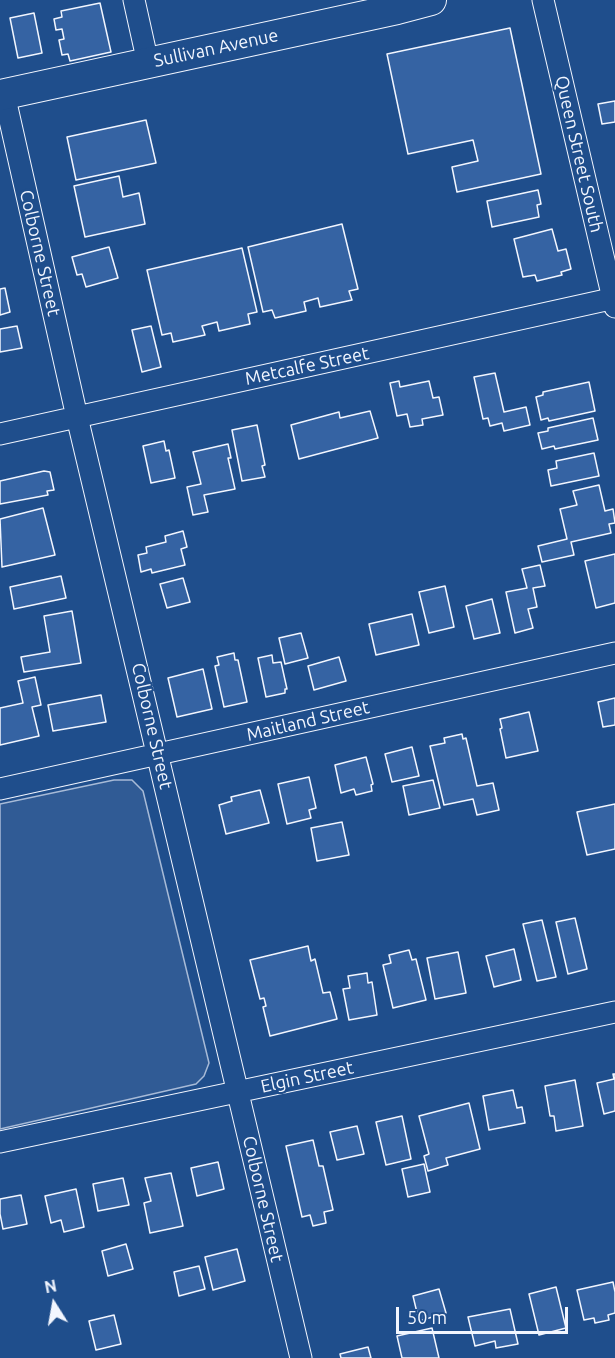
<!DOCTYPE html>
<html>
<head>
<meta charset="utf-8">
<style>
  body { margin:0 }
  #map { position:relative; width:615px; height:1358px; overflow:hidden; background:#1f4e8c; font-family:Ubuntu,sans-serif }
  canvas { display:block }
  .north { position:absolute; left:24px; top:1274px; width:60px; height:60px; -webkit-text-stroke:4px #1f4e8c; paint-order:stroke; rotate:349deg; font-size:16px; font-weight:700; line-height:24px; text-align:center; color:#f2f6ff }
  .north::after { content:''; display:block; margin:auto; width:21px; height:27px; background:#f2f6ff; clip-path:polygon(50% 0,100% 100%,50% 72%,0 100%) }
  .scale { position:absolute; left:396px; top:1307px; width:172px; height:27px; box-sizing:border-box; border:3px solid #f2f6ff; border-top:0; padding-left:8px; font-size:18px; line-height:21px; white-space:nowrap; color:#f2f6ff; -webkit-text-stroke:4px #1f4e8c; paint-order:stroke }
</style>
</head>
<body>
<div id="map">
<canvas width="615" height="1358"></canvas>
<div class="north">N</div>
<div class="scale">50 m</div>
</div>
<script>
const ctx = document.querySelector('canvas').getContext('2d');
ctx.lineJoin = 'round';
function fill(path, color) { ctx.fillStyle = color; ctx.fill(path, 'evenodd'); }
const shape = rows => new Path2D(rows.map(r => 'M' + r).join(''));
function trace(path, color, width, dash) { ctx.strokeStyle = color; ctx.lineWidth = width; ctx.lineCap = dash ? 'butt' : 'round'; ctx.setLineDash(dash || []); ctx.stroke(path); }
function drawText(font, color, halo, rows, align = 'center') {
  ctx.font = font + ' Ubuntu,sans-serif'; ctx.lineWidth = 4.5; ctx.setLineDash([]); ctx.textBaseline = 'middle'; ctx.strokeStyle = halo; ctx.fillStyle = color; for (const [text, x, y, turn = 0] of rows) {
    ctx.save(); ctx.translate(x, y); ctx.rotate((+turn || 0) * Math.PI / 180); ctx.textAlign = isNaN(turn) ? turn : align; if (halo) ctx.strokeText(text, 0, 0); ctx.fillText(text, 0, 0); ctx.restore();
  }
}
const built = shape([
  [114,780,132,780,143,791,209,1063,204,1076,196,1084,0,1129,0,804,114,780]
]);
fill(built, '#305b95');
trace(built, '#a8bbd7', 1.5);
const building = shape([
  [100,3,111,52,70,61,68,54,62,55,59,40,64,39,62,29,56,30,54,19,62,17,61,11,100,3],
  [34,13,42,53,18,58,10,18,34,13],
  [510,28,541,174,457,192,452,167,478,161,473,140,408,154,387,54,510,28],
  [615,101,615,122,602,124,598,104,615,101],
  [146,120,156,163,76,180,67,137,146,120],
  [119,176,123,197,139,193,145,224,85,237,74,186,119,176],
  [538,190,541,204,537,205,539,217,492,227,487,201,538,190],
  [342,224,358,289,349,291,352,300,320,307,318,298,304,302,306,311,275,318,272,310,263,312,248,247,342,224],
  [552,229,558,251,566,249,571,269,561,272,562,275,537,281,535,275,523,277,514,239,552,229],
  [109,247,118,278,86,287,82,274,77,275,72,257,109,247],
  [242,248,257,312,248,314,250,324,219,331,217,322,202,326,205,335,173,342,171,333,162,335,147,270,242,248],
  [5,288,10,312,0,315,0,289,5,288],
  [17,326,22,348,0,352,0,329,17,326],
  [151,326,161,367,142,372,132,330,151,326],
  [495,373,504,412,526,407,530,425,504,431,502,423,490,426,488,418,483,419,474,377,495,373],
  [399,381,400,387,429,381,433,398,439,397,443,415,422,419,423,425,410,427,407,414,397,416,390,383,399,381],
  [589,382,595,411,549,421,548,418,541,420,536,397,543,395,543,392,589,382],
  [370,411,378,438,299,459,291,425,339,412,340,418,370,411],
  [593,418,598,440,555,449,554,446,542,449,538,433,548,431,548,428,593,418],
  [257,425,265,465,262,466,265,477,242,481,232,430,257,425],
  [164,441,166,451,169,450,175,478,151,483,143,446,164,441],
  [228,444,231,458,228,458,235,489,204,495,208,512,193,515,187,487,201,484,193,452,228,444],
  [594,453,599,476,551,486,548,470,557,468,556,461,594,453],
  [44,471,50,472,54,490,47,491,48,495,0,504,0,481,44,471],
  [599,485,605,511,613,509,615,523,609,524,611,533,571,542,574,555,542,562,538,546,567,539,560,509,577,505,573,491,599,485],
  [43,508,55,555,2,567,0,519,43,508],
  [183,531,187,547,181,549,185,565,152,573,151,569,141,572,138,555,147,553,146,547,166,542,165,536,183,531],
  [615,554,615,603,596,608,585,561,615,554],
  [540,565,545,586,533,588,537,607,528,609,533,628,515,633,506,592,527,588,522,569,540,565],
  [61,576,66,598,14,609,10,587,61,576],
  [183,578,190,602,167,608,160,584,183,578],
  [445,586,454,627,429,633,419,592,445,586],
  [492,599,500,633,474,639,466,606,492,599],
  [72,611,81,663,24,672,21,657,50,652,44,616,72,611],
  [412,614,419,645,376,655,369,624,412,614],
  [301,633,308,658,285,664,279,638,301,633],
  [234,653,235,660,238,660,247,702,224,707,215,666,219,665,217,657,234,653],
  [272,655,273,663,281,662,287,689,285,689,285,693,266,697,258,658,272,655],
  [339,657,346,681,314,690,308,666,339,657],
  [203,669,212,709,177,717,168,678,203,669],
  [35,677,41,705,32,707,39,736,0,745,0,708,23,703,18,681,35,677],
  [101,695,106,722,53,731,48,705,101,695],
  [615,698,615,725,603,727,598,702,615,698],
  [529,712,538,751,506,758,500,729,502,728,500,719,529,712],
  [462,734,463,739,466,738,477,786,493,783,499,810,477,815,473,799,444,805,430,746,445,743,444,738,462,734],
  [412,747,419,776,392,782,385,754,412,747],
  [366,757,373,784,371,785,372,791,356,795,354,789,341,793,335,765,366,757],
  [309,777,316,808,309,810,311,818,287,824,278,784,309,777],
  [433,780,440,808,409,815,403,786,433,780],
  [260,790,269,823,226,834,219,805,232,801,231,797,260,790],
  [615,804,615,849,587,855,577,812,615,804],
  [342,822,349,855,317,861,311,828,342,822],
  [575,918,587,969,568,974,556,922,575,918],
  [542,920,556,977,537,981,523,924,542,920],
  [308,946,311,961,315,959,323,993,330,992,337,1019,270,1036,263,1007,266,1006,264,998,260,999,250,960,308,946],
  [514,949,521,980,494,987,486,956,514,949],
  [409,950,412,960,416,959,426,1000,393,1008,383,965,391,963,389,955,409,950],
  [458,952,466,993,435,999,427,958,458,952],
  [367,973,368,983,372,982,377,1015,349,1020,343,989,350,988,348,976,367,973],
  [613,1074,615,1074,615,1111,604,1114,597,1083,614,1079,613,1074],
  [575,1080,583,1126,556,1131,554,1116,550,1116,545,1086,575,1080],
  [513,1090,517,1108,522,1107,525,1123,489,1130,483,1096,513,1090],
  [469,1103,480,1149,446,1158,448,1165,428,1171,424,1156,429,1154,419,1116,469,1103],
  [402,1116,411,1159,386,1165,376,1122,402,1116],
  [357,1126,364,1154,337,1160,330,1132,357,1126],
  [313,1140,319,1166,323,1166,333,1210,324,1212,326,1223,313,1226,310,1215,302,1217,286,1146,313,1140],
  [218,1162,224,1189,197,1196,191,1168,218,1162],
  [424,1164,430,1192,408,1197,402,1169,424,1164],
  [171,1173,183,1226,150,1233,144,1203,151,1201,145,1178,171,1173],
  [123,1178,129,1205,98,1211,93,1184,123,1178],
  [76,1189,84,1227,64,1232,61,1220,51,1223,45,1196,76,1189],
  [21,1195,27,1224,3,1229,0,1214,0,1199,21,1195],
  [126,1244,133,1269,108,1276,102,1251,126,1244],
  [237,1249,245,1281,213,1290,205,1257,237,1249],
  [199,1266,205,1289,179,1296,174,1272,199,1266],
  [613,1282,615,1292,615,1313,608,1315,609,1320,595,1323,594,1318,584,1320,577,1290,613,1282],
  [556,1287,566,1328,539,1335,529,1294,556,1287],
  [439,1289,446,1313,419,1321,413,1296,439,1289],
  [510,1309,518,1344,496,1348,495,1341,475,1346,468,1317,510,1309],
  [114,1315,121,1344,96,1350,89,1321,114,1315],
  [432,1328,439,1358,402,1358,397,1336,432,1328],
  [368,1347,371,1358,341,1358,340,1354,368,1347]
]);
fill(building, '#3563a3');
trace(building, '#f2f6ff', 1.5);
const street = shape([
  [134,0,148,63],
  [543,0,615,307],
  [4,94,77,417,301,1358],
  [0,434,615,298],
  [0,789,615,653],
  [0,1142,615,1012]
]);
const secondary = shape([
  [0,95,397,9,431,0]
]);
trace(street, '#f2f6ff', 23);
trace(secondary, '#f2f6ff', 32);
trace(street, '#1f4e8c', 21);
trace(secondary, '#1f4e8c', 30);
drawText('18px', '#f2f6ff', '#1f4e8c', [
  ["Sullivan Avenue",216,48,-12],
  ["Queen Street South",579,154,77],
  ["Colborne Street",40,253,77],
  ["Metcalfe Street",307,366,-12],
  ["Maitland Street",308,721,-13],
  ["Colborne Street",152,726,77],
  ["Elgin Street",307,1077,-12],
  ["Colborne Street",263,1199,77]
]);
</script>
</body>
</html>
